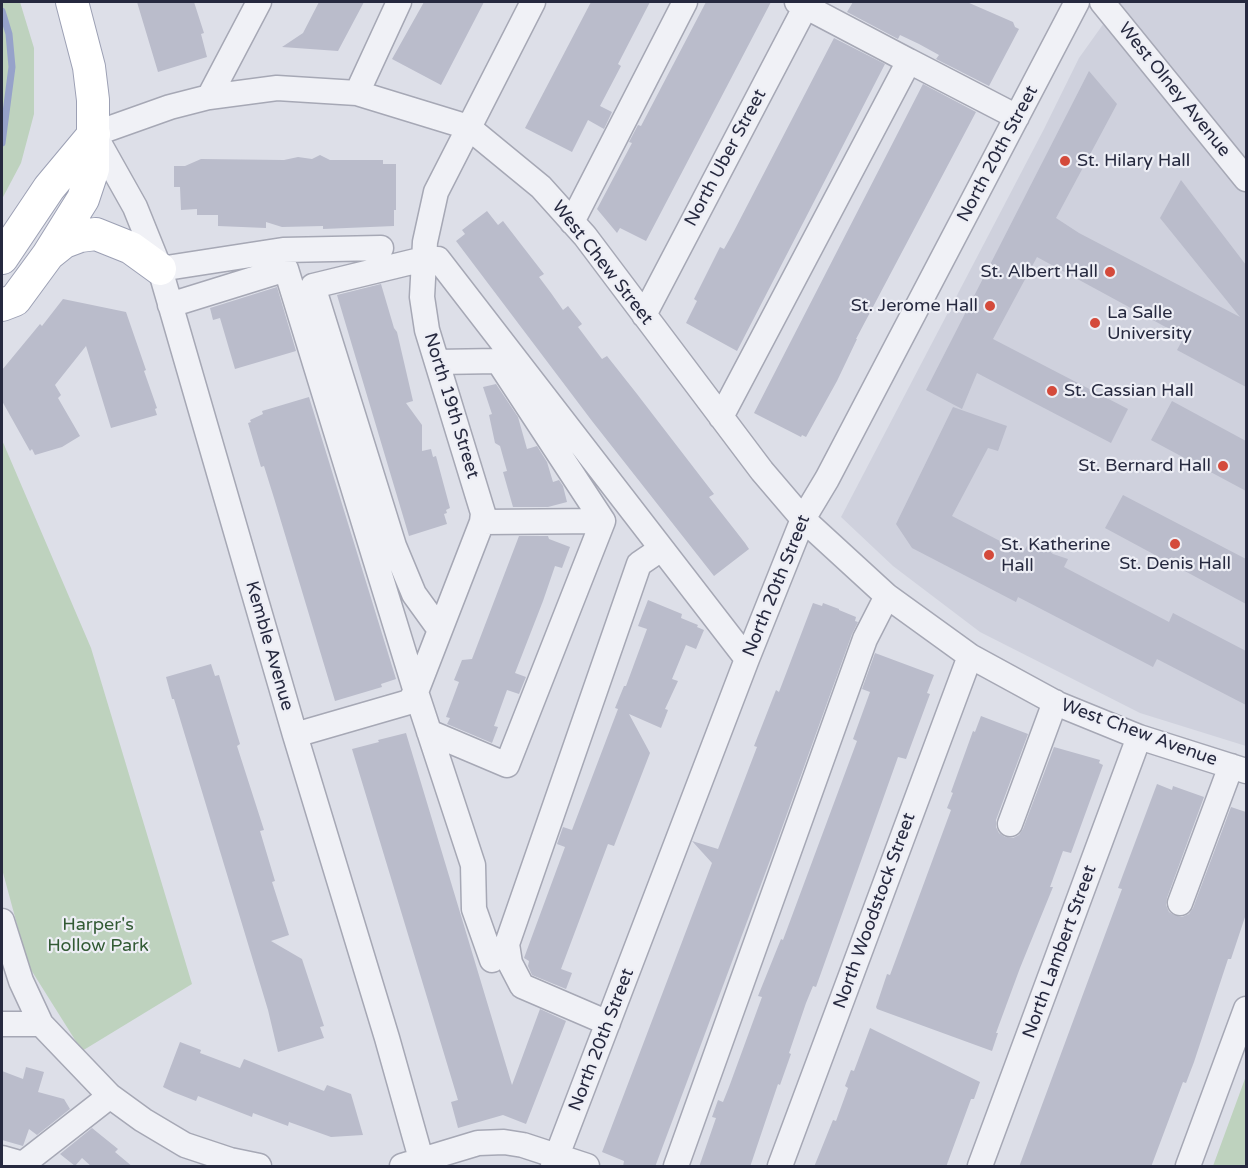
<!DOCTYPE html>
<html>
<head>
<meta charset="utf-8">
<style>
  body { margin:0 }
  #map { position:relative; width:1248px; height:1168px; overflow:hidden; background:#dddfe8; font-family:"Varela Round",sans-serif }
  canvas { display:block }
  .frame { position:absolute; inset:0; border:3px solid #26293f; pointer-events:none }
</style>
</head>
<body>
<div id="map">
<canvas width="1248" height="1168"></canvas>
<div class="frame"></div>
</div>
<script>
const context = document.querySelector('canvas').getContext('2d');
context.lineJoin = 'round';
function paint(path, color) { context.fillStyle = color; context.fill(path, 'evenodd'); }
const toPath = rows => new Path2D(rows.map(r => 'M' + r).join(''));
function strokePath(path, color, width, dash) { context.strokeStyle = color; context.lineWidth = width; context.lineCap = dash ? 'butt' : 'round'; context.setLineDash(dash || []); context.stroke(path); }
function label(font, color, halo, rows, align = 'center') {
  context.font = font + ' "Varela Round",sans-serif'; context.lineWidth = 4.5; context.setLineDash([]); context.textBaseline = 'middle'; context.strokeStyle = halo; context.fillStyle = color; for (const [text, x, y, turn = 0] of rows) {
    context.save(); context.translate(x, y); context.rotate((+turn || 0) * Math.PI / 180); context.textAlign = isNaN(turn) ? turn : align; if (halo) context.strokeText(text, 0, 0); context.fillText(text, 0, 0); context.restore();
  }
}
const built = toPath([
  [1119,2,1246,2,1246,746,1140,713,980,632,893,566,841,517,1044,129,1079,58]
]);
const green = toPath([
  [2,2,20,2,34,48,34,114,21,163,2,199],
  [2,440,91,648,192,984,82,1051,28,965,2,869],
  [1246,1076,1246,1166,1213,1166]
]);
const stream = toPath([
  [2,11,9,34,12,67,2,143]
]);
const building = toPath([
  [137,2,194,2,204,33,201,34,207,57,158,72],
  [319,2,364,2,338,51,282,47,303,33],
  [424,2,484,2,441,85,392,59],
  [591,2,650,2,618,64,621,66,600,106,612,112,604,129,588,120,572,152,525,128],
  [706,2,771,2,646,241,620,228,617,233,597,209,632,143,629,142,638,125,641,126],
  [853,2,967,2,1013,22,1015,27,1019,29,989,86,936,59,939,55,919,44,900,35,898,39,847,12],
  [834,38,885,64,737,351,686,323,697,301,694,299,720,247,724,249,734,231],
  [1089,71,1117,104,1056,218,1079,233,1240,317,1160,218,1181,180,1246,265,1246,387,1177,350,1184,337,1037,257,993,339,1128,409,1111,443,977,373,962,409,926,390],
  [923,84,976,112,856,339,857,339,837,381,806,437,802,435,801,437,754,413],
  [320,155,330,160,383,160,383,164,396,164,396,210,394,210,394,226,323,229,323,226,282,227,266,222,266,228,218,226,218,215,197,215,197,209,181,210,180,187,174,187,174,166,185,166,201,159,284,160,298,157,312,159],
  [487,211,498,225,503,221,544,274,539,277,551,293,563,310,568,306,582,324,578,327,602,359,607,356,637,394,714,494,709,497,745,543,749,549,714,576,592,421,456,241,465,234,462,230],
  [381,284,394,328,397,332,413,401,406,403,422,425,422,451,431,449,433,457,436,456,450,508,446,510,447,513,444,514,447,524,409,536,337,295],
  [277,287,296,351,235,369,220,318,213,320,210,308],
  [63,299,126,312,146,370,144,371,157,408,155,409,157,415,111,428,86,346,55,385,61,395,58,398,80,436,62,447,35,455,32,449,30,451,2,401,2,370,40,324,42,326],
  [496,384,518,417,527,449,537,446,547,462,553,482,559,480,563,486,567,502,548,507,513,507,503,472,507,471,500,446,495,443,489,415,492,414,483,387],
  [309,397,396,679,381,684,382,687,335,701,274,498,264,466,261,467,248,423,251,422,250,420,263,414,262,411],
  [1172,401,1246,441,1246,491,1151,440],
  [953,407,1007,426,998,451,988,448,952,516,1023,553,1032,537,1053,554,1068,559,1064,567,1169,622,1173,613,1246,651,1246,705,1157,659,1153,667,1018,597,1016,602,912,548,896,524],
  [1123,495,1246,559,1246,604,1105,528],
  [519,536,548,536,549,539,570,547,562,568,555,566,543,601,515,673,526,677,519,694,507,690,494,726,498,727,492,743,447,724,450,718,446,717,459,682,454,680,462,660,472,659],
  [648,600,682,614,681,618,698,625,697,627,704,630,696,649,686,645,672,679,678,681,665,709,668,710,661,728,629,714,650,753,614,846,608,844,561,969,572,973,566,989,532,975,528,966,529,961,524,958,565,847,557,844,563,827,572,830,618,709,615,708,624,686,626,686,647,629,638,626],
  [813,603,822,606,823,603,839,609,839,610,856,617,855,621,858,622,852,634,775,847,655,1167,623,1167,624,1161,602,1152,712,863,692,841,718,849,757,747,754,746,776,690,779,692],
  [875,653,934,675,927,693,930,694,906,759,898,757,816,987,813,986,806,1003,789,1053,791,1054,780,1085,778,1084,750,1167,699,1167,716,1118,712,1117,718,1100,723,1102,729,1087,762,997,758,996,781,939,783,940,857,741,853,739,870,692,862,689],
  [211,664,215,676,219,675,240,744,237,746,264,830,260,831,275,881,272,882,289,935,271,941,302,959,324,1026,320,1027,324,1038,278,1052,268,1010,174,699,172,699,166,677],
  [981,716,1028,734,996,820,996,827,999,833,1005,837,1013,838,1019,835,1023,829,1054,747,1100,760,1099,763,1103,765,1071,853,1063,851,1050,887,1053,887,1020,968,996,1033,998,1033,992,1051,877,1009,876,1007,887,974,890,975,951,810,947,808,953,793,951,792,973,731,975,732],
  [406,733,512,1085,540,1009,566,1021,526,1124,503,1115,458,1128,451,1102,458,1100,352,749,379,742,378,740],
  [1157,784,1172,790,1173,786,1204,797,1167,898,1166,905,1169,912,1176,916,1182,917,1189,914,1193,908,1231,807,1246,812,1246,914,1231,959,1228,959,1194,1062,1186,1083,1183,1082,1151,1167,1019,1167,1122,889,1118,888],
  [870,1028,980,1082,974,1099,971,1099,946,1167,814,1167,833,1120,836,1121,848,1088,845,1086,851,1070,854,1071],
  [180,1042,201,1050,200,1053,240,1068,244,1059,324,1091,327,1085,351,1094,363,1135,331,1137,289,1122,288,1126,253,1113,252,1117,198,1096,196,1101,173,1092,163,1087],
  [26,1067,44,1072,38,1092,64,1099,70,1109,37,1135,29,1129,23,1146,2,1140,2,1071,23,1079],
  [92,1128,118,1149,115,1152,133,1167,92,1167,82,1158,75,1166,60,1154]
]);
const minor = toPath([
  [1102,2,1246,179],
  [909,61,1017,117],
  [357,93,399,2],
  [209,97,259,2],
  [572,222,685,2],
  [160,269,283,250,381,248],
  [170,305,286,269,416,692,473,865,474,909,492,960],
  [644,315,808,2],
  [721,417,909,61,797,2],
  [482,522,603,521],
  [440,630,414,594,394,546,313,286,424,259,438,259,747,659],
  [429,732,507,765,603,521,498,361,437,362],
  [295,735,409,702,416,692,482,522,483,513,427,330,422,297,425,242,436,192,533,2],
  [1010,824,1055,702],
  [1180,903,1231,766],
  [2,921,21,981,41,1024],
  [608,1023,522,986,510,963,507,944,639,564,661,549],
  [2,1024,41,1024,110,1096,143,1120,185,1145,230,1160,259,1166],
  [2,1158,23,1164,110,1096],
  [402,1166,478,1143,504,1142,523,1145,587,1166],
  [423,1166,387,1038,295,735,160,269,135,207,94,134,170,107,209,97,277,88,357,93,468,127,541,187,585,236,762,471,803,519,887,596,970,656,1058,704,1139,737,1246,771],
  [553,1166,747,659,803,519,827,479,1077,2],
  [676,1166,865,639,887,596],
  [780,1166,970,656],
  [980,1166,1139,737],
  [1188,1166,1246,1009]
]);
const major = toPath([
  [49,254,64,242,80,236,96,234,131,248,160,269],
  [2,258,49,188,94,134],
  [2,305,15,300,48,255,83,199,93,169,93,100,89,67,72,2]
]);
const markers = [
  [1065,161,6,"#d44a3b"],
  [1110,272,6,"#d44a3b"],
  [990,306,6,"#d44a3b"],
  [1095,323,6,"#d44a3b"],
  [1052,391,6,"#d44a3b"],
  [1223,466,6,"#d44a3b"],
  [1175,544,6,"#d44a3b"],
  [989,555,6,"#d44a3b"]
];
const streetNames = [
  ["West Olney Avenue",1174,90,51],
  ["North 20th Street",998,154,-62],
  ["North Uber Street",726,158,-62],
  ["West Chew Street",602,263,52],
  ["North 19th Street",451,406,73],
  ["North 20th Street",777,586,-68],
  ["Kemble Avenue",269,646,74],
  ["West Chew Avenue",1139,733,20],
  ["North Woodstock Street",875,911,-70],
  ["North Lambert Street",1060,952,-70],
  ["North 20th Street",602,1040,-69]
];
const poiNames = [
  ["St. Hilary Hall",1077,161],
  ["St. Albert Hall",1098,272,"right"],
  ["St. Jerome Hall",978,306,"right"],
  ["La Salle",1107,313],
  ["University",1107,334],
  ["St. Cassian Hall",1064,391],
  ["St. Bernard Hall",1211,466,"right"],
  ["St. Katherine",1001,545],
  ["Hall",1001,566],
  ["St. Denis Hall",1175,564,"center"]
];
const parkNames = [
  ["Harper's",98,925],
  ["Hollow Park",98,946]
];
paint(built, '#cfd1dd');
paint(green, '#bed2be');
strokePath(stream, '#96a2ca', 7);
paint(building, '#babccb');
strokePath(minor, '#a6a8b5', 27);
strokePath(major, '#9ca0b4', 34);
strokePath(minor, '#f0f1f6', 24);
strokePath(major, '#fff', 32);
for (const [x, y, r, color] of markers) { const dot = new Path2D(); dot.arc(x, y, r, 0, 2 * Math.PI); context.fillStyle = color; context.fill(dot); strokePath(dot, '#edeef5', 2); }
label('18px', '#26293f', '#edeef5', streetNames);
label('18px', '#26293f', '#edeef5', poiNames, 'left');
label('18px', '#335b35', '#edeef5', parkNames);
</script>
</body>
</html>
